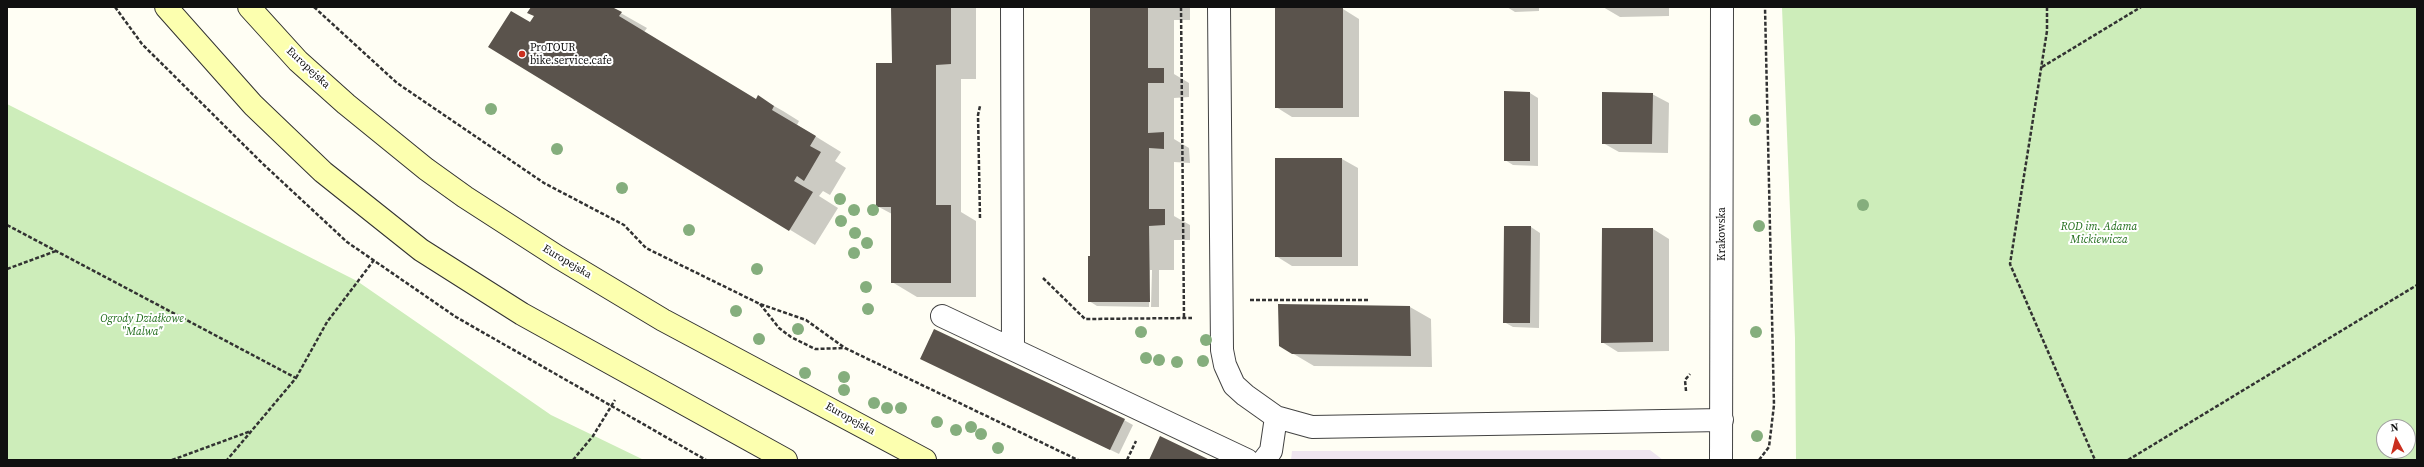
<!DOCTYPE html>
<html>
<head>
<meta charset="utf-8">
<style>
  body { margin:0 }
  #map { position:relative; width:2424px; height:467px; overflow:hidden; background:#fffef4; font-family:"Source Serif 4",serif }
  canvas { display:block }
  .frame { position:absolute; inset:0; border:8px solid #101010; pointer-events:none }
  .north { position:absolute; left:2376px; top:419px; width:40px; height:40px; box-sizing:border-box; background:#fff; border:1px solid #9f9f9f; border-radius:50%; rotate:353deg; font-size:11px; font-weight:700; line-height:16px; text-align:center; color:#101010 }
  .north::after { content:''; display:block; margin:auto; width:14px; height:18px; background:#ca2f1f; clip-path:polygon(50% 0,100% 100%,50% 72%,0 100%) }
</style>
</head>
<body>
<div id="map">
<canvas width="2424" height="467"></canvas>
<div class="frame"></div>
<div class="north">N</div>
</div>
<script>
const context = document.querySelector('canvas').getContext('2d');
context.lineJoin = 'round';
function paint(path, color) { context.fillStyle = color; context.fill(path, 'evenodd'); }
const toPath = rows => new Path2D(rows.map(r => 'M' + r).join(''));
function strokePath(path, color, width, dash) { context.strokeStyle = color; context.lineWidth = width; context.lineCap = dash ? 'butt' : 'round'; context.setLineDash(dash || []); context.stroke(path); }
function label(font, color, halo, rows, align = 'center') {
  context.font = font + ' "Source Serif 4",serif'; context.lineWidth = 4; context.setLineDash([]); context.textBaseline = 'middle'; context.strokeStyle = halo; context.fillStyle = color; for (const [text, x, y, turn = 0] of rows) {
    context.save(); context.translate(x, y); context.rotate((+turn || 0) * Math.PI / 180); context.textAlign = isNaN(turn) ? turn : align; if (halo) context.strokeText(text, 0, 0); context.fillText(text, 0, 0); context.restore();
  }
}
const industrial = toPath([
  [1650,450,1663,460,1291,460,1292,451]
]);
const green = toPath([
  [1782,7,2417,7,2417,460,1796,460,1795,338],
  [2384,427,2408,427,2408,451,2384,451],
  [7,104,357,281,551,415,644,460,7,460]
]);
const shadow = toPath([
  [532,7,610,7,647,28,644,32,756,100,758,97,783,111,799,121,797,125,841,152,835,161,846,168,830,195,823,191,819,196,838,208,815,245,490,47,530,23,535,16],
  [892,7,976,7,976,79,961,79,961,212,976,221,976,297,917,297,892,282,892,214,877,206,893,64],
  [1091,7,1190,7,1190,20,1174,20,1174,74,1189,83,1189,97,1174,98,1174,139,1189,148,1190,163,1174,162,1174,216,1190,225,1190,240,1174,240,1174,270,1159,270,1159,307,1151,307,1152,270,1150,270,1149,307,1097,306,1089,301,1094,257],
  [1507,7,1539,7,1539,11,1515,12],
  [1603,7,1669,7,1669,16,1620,17],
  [1343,9,1359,19,1359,117,1292,117,1276,107],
  [1530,93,1538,98,1538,166,1513,165,1505,160],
  [1652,94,1669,103,1668,153,1619,152,1603,143],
  [1276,159,1342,159,1358,168,1358,266,1292,266,1276,256],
  [1505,227,1531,227,1540,233,1539,328,1513,327,1504,322],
  [1653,229,1669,239,1669,351,1618,352,1602,342],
  [1410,307,1431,319,1432,367,1314,366,1292,353],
  [930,363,1124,420,1133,425,1119,454]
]);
const building = toPath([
  [531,7,612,7,622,12,619,16,756,99,758,95,774,106,772,110,816,136,810,146,821,152,804,181,797,176,794,181,813,192,789,231,488,47,511,11,530,22,534,16,527,13],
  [891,7,951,7,951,64,936,65,936,205,951,205,951,283,891,283,891,207,876,207,876,63,892,63],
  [1090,7,1148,7,1148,68,1164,68,1164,83,1148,83,1148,133,1164,132,1164,149,1149,148,1149,209,1165,209,1165,225,1149,226,1150,302,1088,302,1088,256,1090,256],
  [1275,8,1343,8,1343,108,1275,108],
  [1504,91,1530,92,1530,161,1504,161],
  [1602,92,1653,93,1652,144,1602,144],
  [1275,158,1342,158,1342,257,1275,257],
  [1504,226,1531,226,1530,323,1503,323],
  [1602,228,1653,228,1653,342,1601,343],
  [1278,304,1410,306,1411,356,1292,354,1279,346],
  [934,329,1125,419,1110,450,920,359],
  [1160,436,1210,460,1149,460]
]);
const path = toPath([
  [115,7,142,44,262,163,347,242,456,317,706,460],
  [314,7,397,83,544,183,624,225,646,248,760,304,806,320,845,348,1078,460],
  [1181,7,1184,318],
  [2047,7,2047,31,2010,264,2095,460],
  [2042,67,2141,7],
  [980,218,978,115,980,106],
  [7,225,296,378,227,460],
  [7,269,56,251],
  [1043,278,1085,319,1192,318],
  [1250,300,1369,300],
  [760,304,779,328,791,337,815,349,844,348],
  [296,378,327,322,374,260],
  [1686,391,1685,380,1690,374],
  [172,460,251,431],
  [573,460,593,436,615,400],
  [1127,460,1136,441],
  [1759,460,1769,447,1774,405,1765,7],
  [2128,460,2417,285]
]);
const street = toPath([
  [1012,7,1013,348],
  [1219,7,1222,350,1225,365,1234,385,1245,395,1276,417,1312,427,1722,420],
  [942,316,1247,460],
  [1264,460,1271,451,1276,417],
  [1721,460,1722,7]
]);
const secondary = toPath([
  [166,7,253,105,323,172,421,250,522,314,786,460],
  [249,7,298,61,346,104,426,169,465,197,558,257,663,320,925,460]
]);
const trees = [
  [491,109],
  [1755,120],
  [557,149],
  [622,188],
  [840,199],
  [1863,205],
  [854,210],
  [873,210],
  [841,221],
  [1759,226],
  [689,230],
  [855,233],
  [867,243],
  [854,253],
  [757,269],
  [866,287],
  [868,309],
  [736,311],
  [798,329],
  [1141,332],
  [1756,332],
  [759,339],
  [1206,340],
  [1146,358],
  [1159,360],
  [1203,361],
  [1177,362],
  [805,373],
  [844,377],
  [844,390],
  [874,403],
  [887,408],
  [901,408],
  [937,422],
  [971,427],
  [956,430],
  [981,434],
  [1757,436],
  [998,448]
];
const markers = [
  [522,54,4,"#ca2f1f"]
];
const poiNames = [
  ["ProTOUR",530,48],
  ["bike.service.cafe",530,61]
];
const streetNames = [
  ["Europejska",308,68,43],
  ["Krakowska",1722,234,-90],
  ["Europejska",567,262,31],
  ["Europejska",850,419,29]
];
const parkNames = [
  ["ROD im. Adama",2099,227],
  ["Mickiewicza",2099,240],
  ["Ogrody Działkowe",142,319],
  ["\"Malwa\"",142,332]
];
paint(industrial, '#efe5ef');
paint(green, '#cdedba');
paint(shadow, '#0003');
paint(building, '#5a534c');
strokePath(street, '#434343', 24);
strokePath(secondary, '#323232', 24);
strokePath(path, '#323232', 2.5, [4, 2]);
strokePath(street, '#fff', 22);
strokePath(secondary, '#fcffaf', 22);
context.fillStyle = '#85ae7d';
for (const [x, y] of trees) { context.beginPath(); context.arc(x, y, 6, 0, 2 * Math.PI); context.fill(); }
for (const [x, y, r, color] of markers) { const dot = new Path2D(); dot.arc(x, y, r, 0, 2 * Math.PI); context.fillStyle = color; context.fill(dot); strokePath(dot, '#fff', 1.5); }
label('11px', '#101010', '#fff', poiNames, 'left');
label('11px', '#101010', '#fff', streetNames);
label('italic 11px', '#216d1b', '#fff', parkNames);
</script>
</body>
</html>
